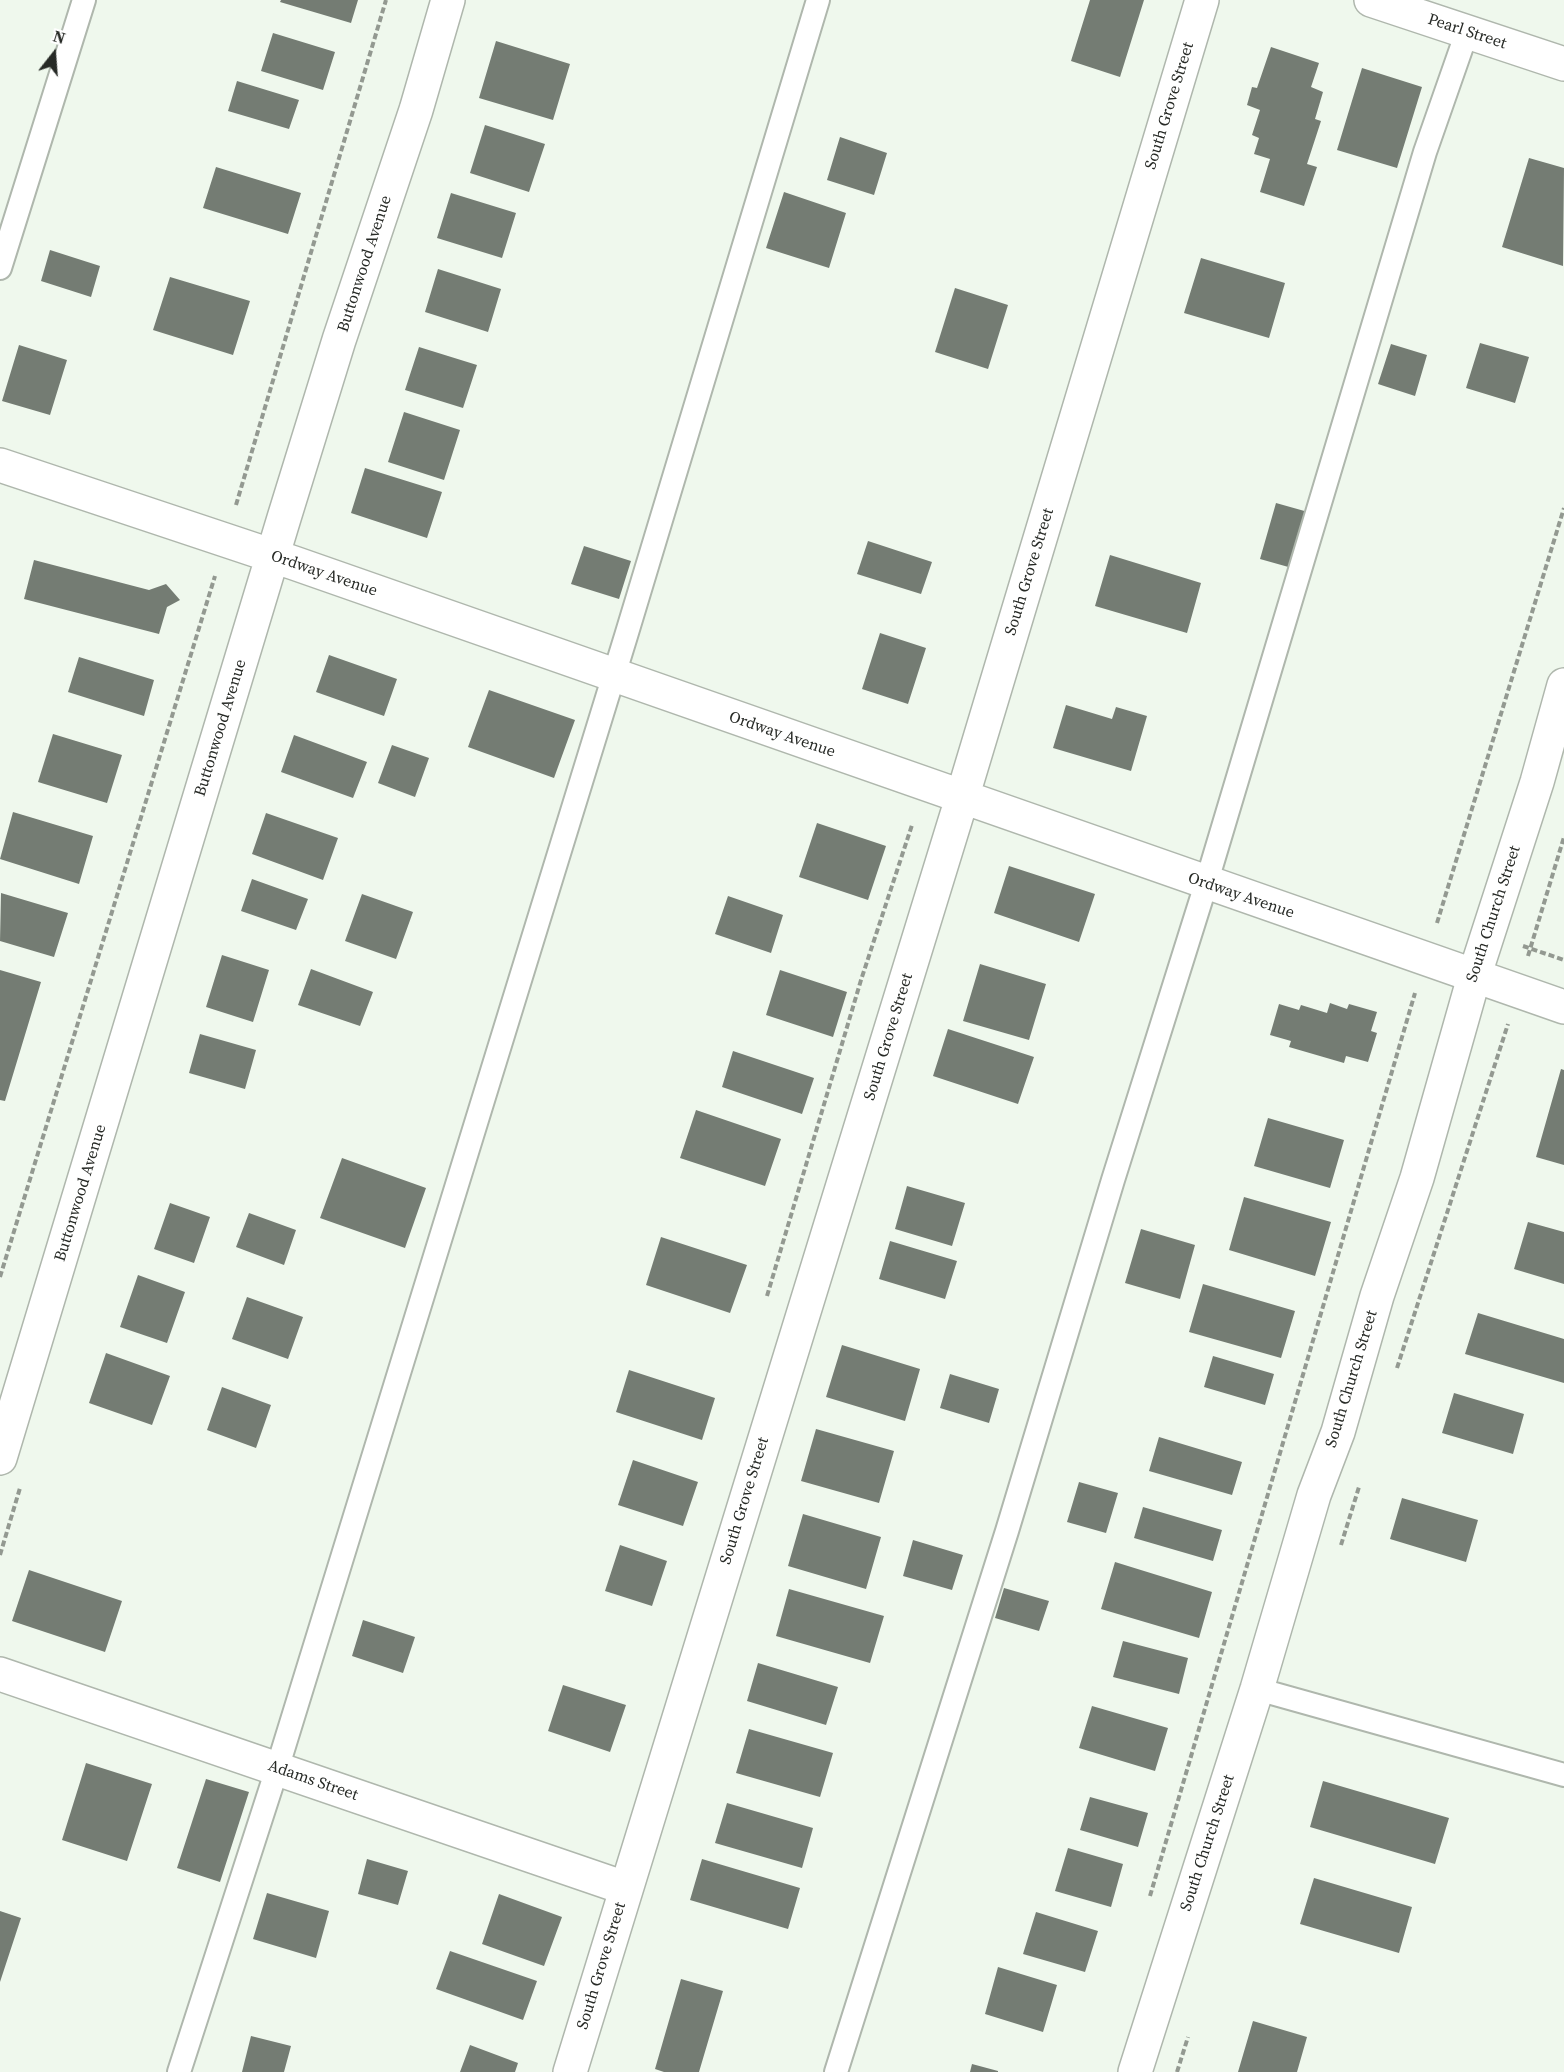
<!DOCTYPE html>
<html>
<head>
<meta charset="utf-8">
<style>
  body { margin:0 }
  #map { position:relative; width:1564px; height:2072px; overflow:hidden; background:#eff8ed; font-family:"Source Serif 4",serif }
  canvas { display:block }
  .north { position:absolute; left:24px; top:24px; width:60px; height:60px; -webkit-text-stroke:4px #fff; paint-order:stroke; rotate:17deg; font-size:16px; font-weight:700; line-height:24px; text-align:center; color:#272a26 }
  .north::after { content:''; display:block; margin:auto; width:21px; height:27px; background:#272a26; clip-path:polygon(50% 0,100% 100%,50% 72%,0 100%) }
</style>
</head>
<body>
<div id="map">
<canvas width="1564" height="2072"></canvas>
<div class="north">N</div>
</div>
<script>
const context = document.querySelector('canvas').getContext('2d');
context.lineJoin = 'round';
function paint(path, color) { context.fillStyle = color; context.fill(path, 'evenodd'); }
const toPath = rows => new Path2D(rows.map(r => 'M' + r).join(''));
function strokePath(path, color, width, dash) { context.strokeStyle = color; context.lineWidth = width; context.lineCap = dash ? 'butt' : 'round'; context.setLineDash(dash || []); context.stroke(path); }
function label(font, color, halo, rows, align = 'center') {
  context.font = font + ' "Source Serif 4",serif'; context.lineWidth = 6; context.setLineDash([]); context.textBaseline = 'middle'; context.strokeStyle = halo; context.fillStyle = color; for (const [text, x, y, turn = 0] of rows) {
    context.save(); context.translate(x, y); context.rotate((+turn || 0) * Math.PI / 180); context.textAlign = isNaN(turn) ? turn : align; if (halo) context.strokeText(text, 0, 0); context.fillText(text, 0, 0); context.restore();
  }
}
const building = toPath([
  [281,0,358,0,351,23,280,2],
  [1090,0,1144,0,1120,77,1071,61],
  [273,33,335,52,323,90,261,71],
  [496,41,570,64,553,120,479,98],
  [1271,47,1319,63,1311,87,1323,92,1315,119,1321,121,1307,164,1317,167,1304,206,1260,192,1270,159,1254,154,1259,138,1252,135,1260,110,1247,105,1252,87,1257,88],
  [1362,68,1422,87,1397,168,1337,150],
  [237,81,299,100,289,129,228,111],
  [485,125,545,144,529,192,470,173],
  [840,137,887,153,874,195,827,180],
  [1529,158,1564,168,1563,266,1502,247],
  [216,167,301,193,288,234,203,208],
  [784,192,846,213,829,268,766,248],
  [451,193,516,213,502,258,437,238],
  [50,250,100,266,91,297,41,281],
  [1201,258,1285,283,1269,338,1184,313],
  [438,269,501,289,488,332,425,312],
  [170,277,250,301,233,355,153,330],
  [955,288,1008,305,988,369,935,352],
  [1480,343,1529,357,1515,403,1466,388],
  [1391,344,1427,355,1415,396,1378,384],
  [19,345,67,360,50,415,2,401],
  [419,347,477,365,463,408,405,390],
  [404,412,460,430,444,480,388,462],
  [365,468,442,492,427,538,351,513],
  [1276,503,1308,512,1292,568,1260,559],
  [868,541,932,562,921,594,857,574],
  [584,546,631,561,619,599,571,584],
  [1110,555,1201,583,1187,633,1095,606],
  [34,560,149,590,166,584,180,600,167,607,159,634,24,599],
  [880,633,926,648,908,704,862,689],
  [329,655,397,679,384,716,316,692],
  [79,657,154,680,144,716,68,692],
  [489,690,575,720,554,778,468,747],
  [1066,705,1112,719,1116,707,1147,716,1131,771,1053,748],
  [53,734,122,755,107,803,38,782],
  [294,735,367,762,353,798,281,772],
  [392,745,429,758,415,797,378,783],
  [13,812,93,836,79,884,0,859],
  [266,813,338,838,323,880,252,854],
  [817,823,886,846,868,900,799,877],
  [1009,866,1095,894,1079,942,994,913],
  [252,879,308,899,296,930,241,911],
  [1,893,68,913,54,957,0,941],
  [362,894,413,912,396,959,345,941],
  [728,896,783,915,771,953,715,934],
  [222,955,269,970,253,1022,206,1007],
  [980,964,1046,984,1029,1040,963,1021],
  [311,969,373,992,360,1026,298,1005],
  [0,970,41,982,5,1101,0,1100],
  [780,970,847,992,833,1037,766,1015],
  [1330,1003,1347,1009,1349,1004,1377,1012,1371,1031,1377,1033,1368,1062,1346,1056,1344,1063,1289,1047,1291,1041,1270,1035,1279,1004,1299,1010,1301,1005,1327,1013],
  [948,1029,1034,1057,1018,1104,933,1076],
  [200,1034,256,1050,245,1089,189,1073],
  [733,1051,814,1078,802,1114,722,1087],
  [1561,1069,1564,1070,1564,1165,1536,1157],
  [696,1110,781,1139,765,1186,680,1158],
  [1268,1118,1344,1140,1330,1188,1254,1166],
  [342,1158,426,1188,405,1248,320,1218],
  [907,1186,965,1203,952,1246,895,1229],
  [1244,1197,1331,1222,1315,1276,1229,1250],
  [170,1203,210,1217,194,1263,154,1249],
  [249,1213,296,1230,284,1265,236,1247],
  [1528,1222,1564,1232,1564,1284,1514,1269],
  [1141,1229,1195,1245,1180,1299,1125,1283],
  [661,1237,747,1265,730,1313,646,1285],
  [890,1241,957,1261,945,1299,879,1279],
  [138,1275,185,1292,167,1343,120,1327],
  [1203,1284,1295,1311,1281,1358,1189,1332],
  [247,1297,303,1317,288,1359,232,1339],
  [1478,1313,1564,1339,1564,1383,1465,1354],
  [842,1345,920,1369,905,1421,826,1397],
  [106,1353,170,1376,152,1425,89,1403],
  [1213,1356,1274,1374,1265,1405,1204,1387],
  [629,1370,715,1398,702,1440,616,1412],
  [950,1374,999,1389,989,1423,940,1408],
  [222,1387,271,1405,256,1448,207,1430],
  [1454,1393,1524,1414,1513,1454,1442,1433],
  [816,1429,894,1451,879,1503,801,1481],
  [1159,1437,1242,1462,1232,1495,1149,1471],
  [633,1460,698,1482,683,1526,618,1505],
  [1079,1482,1118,1493,1106,1533,1067,1522],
  [1402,1498,1478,1520,1466,1562,1390,1539],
  [1143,1507,1222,1530,1213,1561,1134,1538],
  [803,1514,881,1537,866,1589,788,1566],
  [913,1540,963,1555,952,1590,903,1576],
  [620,1545,667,1561,652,1606,605,1591],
  [1115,1562,1212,1592,1199,1638,1101,1609],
  [29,1570,122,1601,105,1652,12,1621],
  [1004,1588,1049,1601,1039,1631,995,1618],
  [789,1589,884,1616,870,1663,776,1636],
  [363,1620,415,1637,403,1673,352,1656],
  [1123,1641,1188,1658,1179,1694,1113,1677],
  [758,1663,838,1687,826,1725,747,1701],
  [563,1685,626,1705,610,1752,548,1731],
  [1092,1706,1168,1728,1155,1771,1079,1748],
  [749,1729,833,1753,820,1797,736,1773],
  [86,1763,152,1784,127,1861,62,1840],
  [206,1779,249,1792,220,1882,177,1868],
  [1323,1781,1449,1818,1435,1864,1310,1827],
  [1090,1797,1148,1813,1138,1847,1080,1830],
  [727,1803,813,1828,802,1868,715,1843],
  [1068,1848,1123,1864,1111,1907,1055,1891],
  [367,1859,408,1871,398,1905,358,1894],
  [702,1859,800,1888,788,1929,690,1900],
  [1314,1878,1412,1907,1399,1953,1300,1924],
  [267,1893,329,1911,316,1958,253,1939],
  [499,1894,562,1917,544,1966,482,1944],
  [0,1911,21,1918,0,1982],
  [1036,1912,1098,1931,1085,1972,1023,1954],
  [450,1951,537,1981,523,2020,436,1989],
  [998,1967,1057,1985,1043,2032,985,2014],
  [681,1979,723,1991,699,2072,664,2072,655,2069],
  [1253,2021,1307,2037,1297,2072,1238,2072],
  [251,2036,291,2046,284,2072,242,2072],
  [470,2045,518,2063,515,2072,460,2072],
  [972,2064,998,2071,998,2072,970,2072]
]);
const path = toPath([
  [236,505,386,0],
  [1437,923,1564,508],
  [1523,946,1564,960],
  [1528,956,1564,837],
  [0,1277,215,576],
  [767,1296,861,980,912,825],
  [1397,1368,1508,1024],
  [1341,1545,1359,1487],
  [0,1555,20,1488],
  [1150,1896,1415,993],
  [1177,2072,1188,2037]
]);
const lane = toPath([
  [0,268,84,0],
  [1257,1689,1564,1775],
  [179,2072,277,1769,626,636,818,0],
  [836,2072,1007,1531,1113,1180,1206,884,1425,152,1467,32]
]);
const street = toPath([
  [0,465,294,563,1564,1007],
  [0,1458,284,518,339,340,416,110,448,0],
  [0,1674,625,1888],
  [570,2072,962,798,1202,0]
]);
const secondary = toPath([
  [1371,0,1564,64],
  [1135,2072,1257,1689,1314,1495,1338,1432,1377,1296,1417,1178,1474,977,1537,782,1564,685]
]);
const streetNames = [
  ["Pearl Street",1467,32,18],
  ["South Grove Street",1170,106,-73],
  ["Buttonwood Avenue",365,264,-72],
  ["South Grove Street",1030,572,-73],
  ["Ordway Avenue",324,574,19],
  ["Buttonwood Avenue",221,728,-73],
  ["Ordway Avenue",782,735,19],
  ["Ordway Avenue",1241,896,19],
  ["South Church Street",1494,914,-72],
  ["South Grove Street",889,1037,-73],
  ["Buttonwood Avenue",81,1193,-73],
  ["South Church Street",1352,1379,-73],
  ["South Grove Street",745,1501,-73],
  ["Adams Street",313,1781,19],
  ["South Church Street",1208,1843,-72],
  ["South Grove Street",602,1966,-73]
];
paint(building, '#747c73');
strokePath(lane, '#afb7ad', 26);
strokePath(street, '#afb7ad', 36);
strokePath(secondary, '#afb7ad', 36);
strokePath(path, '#939991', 4, [6, 3]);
strokePath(lane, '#fff', 22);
strokePath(street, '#fff', 33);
strokePath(secondary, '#fff', 33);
label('16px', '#272a26', '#fff', streetNames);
</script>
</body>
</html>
